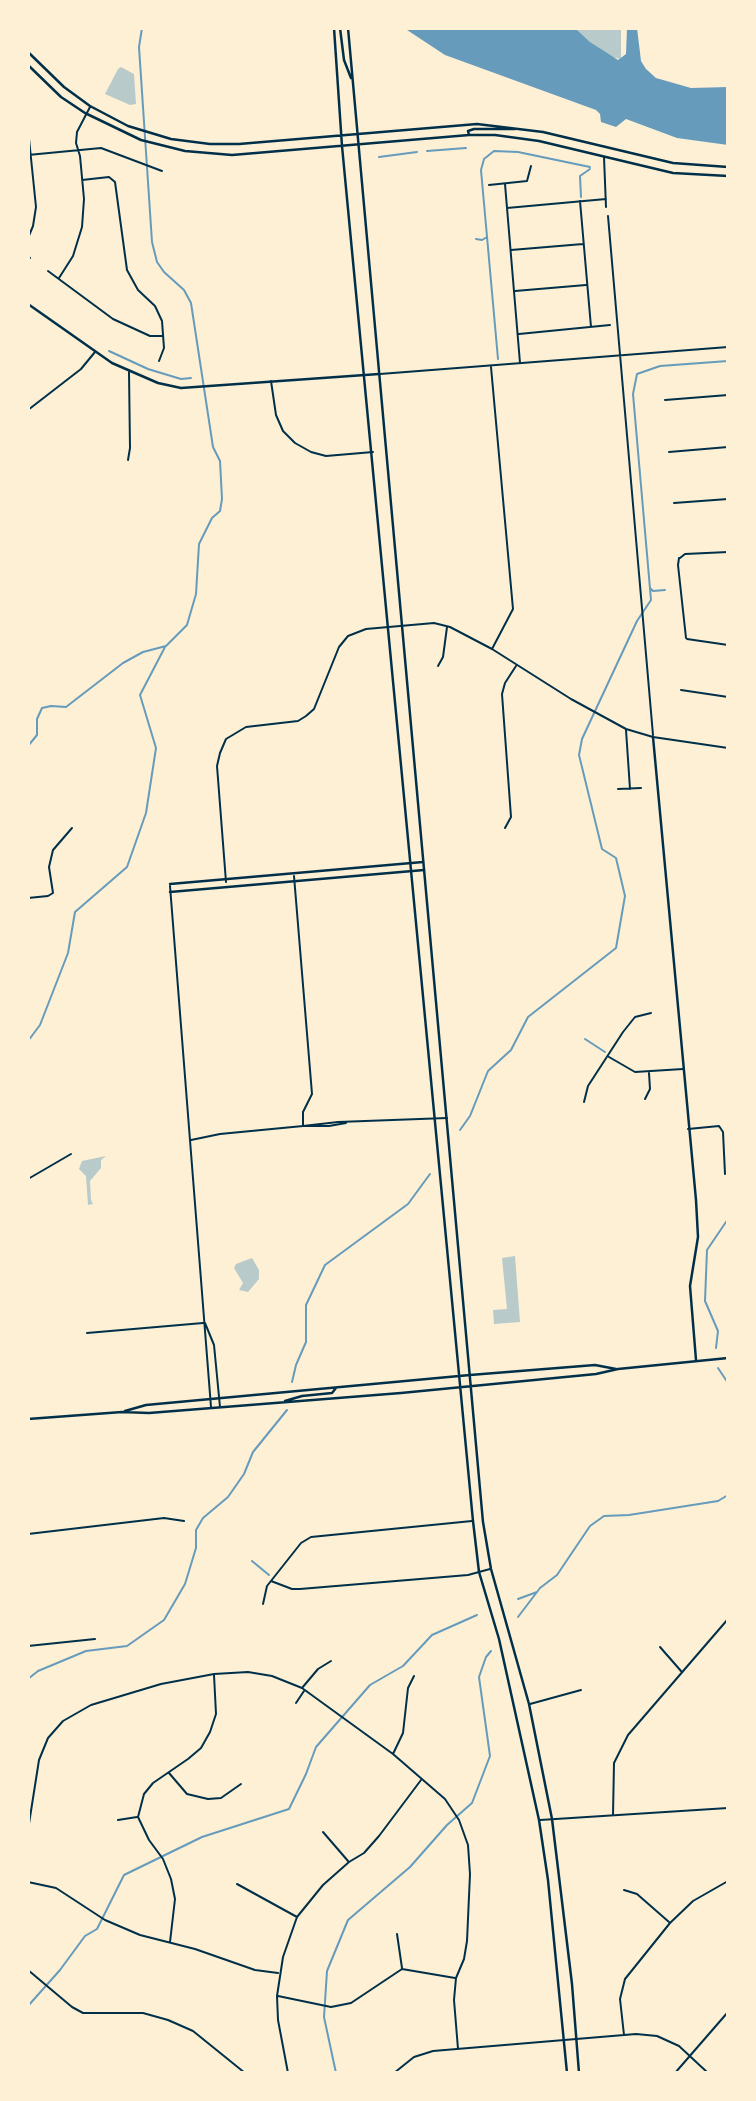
<!DOCTYPE html>
<html>
<head>
<meta charset="utf-8">
<style>
  body { margin:0 }
  #map { position:relative; width:756px; height:2101px; overflow:hidden; background:#fdf0d5; font-family:Rubik,sans-serif }
  canvas { display:block }
  .frame { position:absolute; inset:0; border:30px solid #fdf0d5; pointer-events:none }
</style>
</head>
<body>
<div id="map">
<canvas width="756" height="2101"></canvas>
<div class="frame"></div>
</div>
<script>
const context = document.querySelector('canvas').getContext('2d');
context.lineJoin = 'round';
function paint(path, color) { context.fillStyle = color; context.fill(path, 'evenodd'); }
const toPath = rows => new Path2D(rows.map(r => 'M' + r).join(''));
function strokePath(path, color, width, dash) { context.strokeStyle = color; context.lineWidth = width; context.lineCap = dash ? 'butt' : 'round'; context.setLineDash(dash || []); context.stroke(path); }
const green = toPath([
  [575,28,621,28,621,59,611,57,590,42],
  [121,67,134,74,136,104,130,105,105,94,118,69],
  [106,1156,101,1160,101,1168,90,1181,91,1200,93,1204,88,1205,86,1176,79,1169,82,1161],
  [515,1256,520,1322,494,1324,493,1310,507,1309,502,1258],
  [252,1258,259,1270,259,1279,248,1292,239,1290,243,1283,234,1268,236,1264]
]);
const water = toPath([
  [404,28,575,28,590,42,618,60,626,54,627,28,637,28,641,61,646,69,656,78,691,88,728,87,728,145,677,138,626,119,616,127,601,122,600,114,596,110,445,55]
]);
const stream = toPath([
  [427,151,466,148],
  [379,157,417,152],
  [581,197,580,176,590,169],
  [476,239,482,240,487,237],
  [109,351,148,369,181,379,191,378],
  [498,359,481,170,484,159,494,151,518,152,590,167],
  [650,588,653,591,665,590],
  [28,746,37,735,37,719,42,708,51,706,66,707,123,663,143,652,166,646,187,625,196,594,199,544,212,518,220,511,222,499,220,461,213,447,191,303,184,290,164,272,157,262,152,242,139,47,142,28],
  [585,1039,605,1052],
  [28,1041,40,1025,68,953,75,912,127,867,146,813,156,748,140,695,165,647],
  [460,1130,470,1116,488,1071,511,1050,528,1017,616,948,625,896,616,858,602,849,579,755,582,739,637,621,651,600,633,394,637,374,660,366,728,361],
  [716,1348,718,1331,705,1301,707,1250,728,1219],
  [718,1368,728,1383],
  [292,1382,296,1365,306,1342,306,1305,325,1265,408,1204,430,1174],
  [252,1561,269,1575],
  [518,1599,537,1592],
  [518,1617,540,1588,557,1575,590,1526,604,1516,629,1515,718,1501,728,1495],
  [28,1679,38,1671,86,1651,127,1646,164,1620,185,1584,196,1548,196,1530,203,1518,228,1497,244,1474,253,1452,287,1410],
  [28,2006,60,1970,85,1936,97,1929,124,1875,202,1837,289,1809,306,1774,316,1747,370,1685,403,1666,432,1635,477,1615],
  [336,2073,324,2017,327,1971,348,1920,410,1867,447,1825,472,1803,490,1756,479,1677,486,1657,491,1651]
]);
const minor = toPath([
  [28,129,36,207,33,226,28,238],
  [28,155,101,148,162,171],
  [604,157,606,207],
  [82,180,109,177,115,182,127,270,138,290,155,306,162,321,164,348,159,361],
  [505,184,520,363],
  [489,185,527,181,531,166],
  [580,201,591,327],
  [507,208,606,199],
  [608,216,653,735],
  [511,250,583,244],
  [28,256,30,258],
  [48,271,113,319,150,336,162,336],
  [59,278,73,256,82,227,84,199,80,156,76,143,77,132,90,107],
  [515,291,586,285],
  [519,334,610,325],
  [491,367,513,609,492,649],
  [380,374,728,347],
  [271,381,276,415,283,431,295,443,311,452,326,456,373,452],
  [665,400,728,395],
  [28,410,81,369,95,352],
  [669,452,728,447],
  [128,460,130,448,129,372],
  [674,503,728,499],
  [679,558,678,565,686,638],
  [680,558,685,554,728,552],
  [687,639,728,645],
  [438,666,443,657,447,627],
  [681,690,728,697],
  [626,730,630,789],
  [618,789,641,788],
  [505,828,511,817,502,694,505,683,516,666],
  [226,882,217,766,220,753,226,739,246,727,298,721,306,716,314,709,339,647,348,636,366,629,434,623,450,627,492,649,571,699,626,729,653,737,728,748],
  [170,886,211,1407],
  [28,898,48,896,53,893,49,867,53,850,72,828],
  [609,1057,635,1072,683,1069],
  [645,1099,650,1089,649,1073],
  [584,1102,588,1086,623,1032,635,1017,651,1013],
  [346,1123,329,1126,303,1126,338,1122,447,1118],
  [688,1129,719,1126,723,1132,725,1174],
  [191,1140,220,1134,303,1126,303,1112,312,1094,294,876],
  [28,1179,71,1154],
  [205,1323,214,1345,220,1407],
  [87,1333,203,1323],
  [28,1534,164,1518,184,1521],
  [271,1581,292,1589,300,1589,468,1575,490,1569],
  [263,1604,267,1586,301,1543,311,1537,472,1521],
  [28,1646,95,1639],
  [660,1647,681,1671],
  [302,1688,318,1669,331,1661],
  [296,1703,304,1691],
  [530,1704,581,1690],
  [393,1754,403,1733,408,1688,414,1676],
  [169,1773,187,1794,208,1799,221,1798,241,1784],
  [613,1815,614,1763,628,1735,728,1619],
  [118,1820,137,1817],
  [540,1820,728,1808],
  [28,1830,39,1760,48,1738,63,1721,91,1705,161,1684,214,1674,248,1672,272,1676,302,1688,393,1754,445,1799,459,1820,468,1845,470,1874,467,1941,464,1959,456,1978,454,2000,458,2049],
  [323,1832,348,1861],
  [28,1882,56,1888,105,1920,140,1935,195,1949,255,1970,278,1973],
  [237,1884,297,1917],
  [624,1890,637,1894,669,1922],
  [397,1934,402,1968],
  [170,1942,175,1899,171,1879,163,1859,149,1840,138,1817,144,1794,153,1783,188,1759,201,1748,210,1732,216,1714,214,1675],
  [28,1970,72,2007,83,2013,143,2013,168,2020,193,2031,245,2073],
  [278,1996,331,2007,351,2003,402,1969,455,1978],
  [624,2035,620,1999,625,1979,670,1923,693,1901,728,1881],
  [288,2073,278,2020,277,1996,283,1957,297,1917,323,1885,349,1862,364,1853,379,1836,421,1780],
  [394,2073,414,2057,433,2051,636,2034,657,2036,679,2046,708,2073],
  [675,2073,728,2012]
]);
const tertiary = toPath([
  [28,304,112,363,158,383,181,388,379,374],
  [653,737,696,1200,698,1237,690,1286,696,1360],
  [170,884,423,862],
  [170,892,424,870]
]);
const primary = toPath([
  [334,28,342,146,473,1521,479,1572,499,1639,539,1820,548,1880,567,2073],
  [340,28,344,60,351,78],
  [348,28,483,1522,491,1569,529,1704,552,1819,572,1984,579,2073],
  [28,52,64,87,90,106,128,126,171,139,210,144,239,144,477,124,543,132,673,163,728,167],
  [28,65,61,97,85,113,141,140,185,151,232,155,469,135,495,135,539,141,673,173,728,176],
  [469,135,468,131,474,129,515,129],
  [285,1401,302,1396,332,1393,336,1388],
  [125,1411,146,1405,470,1375,595,1365,616,1369],
  [28,1419,122,1412,149,1413,401,1393,596,1374,618,1369,728,1358]
]);
paint(green, '#b9caca');
paint(water, '#669bbc');
strokePath(stream, '#669bbc', 2);
strokePath(minor, '#003049', 2);
strokePath(tertiary, '#003049', 2.5);
strokePath(primary, '#003049', 2.5);
</script>
</body>
</html>
